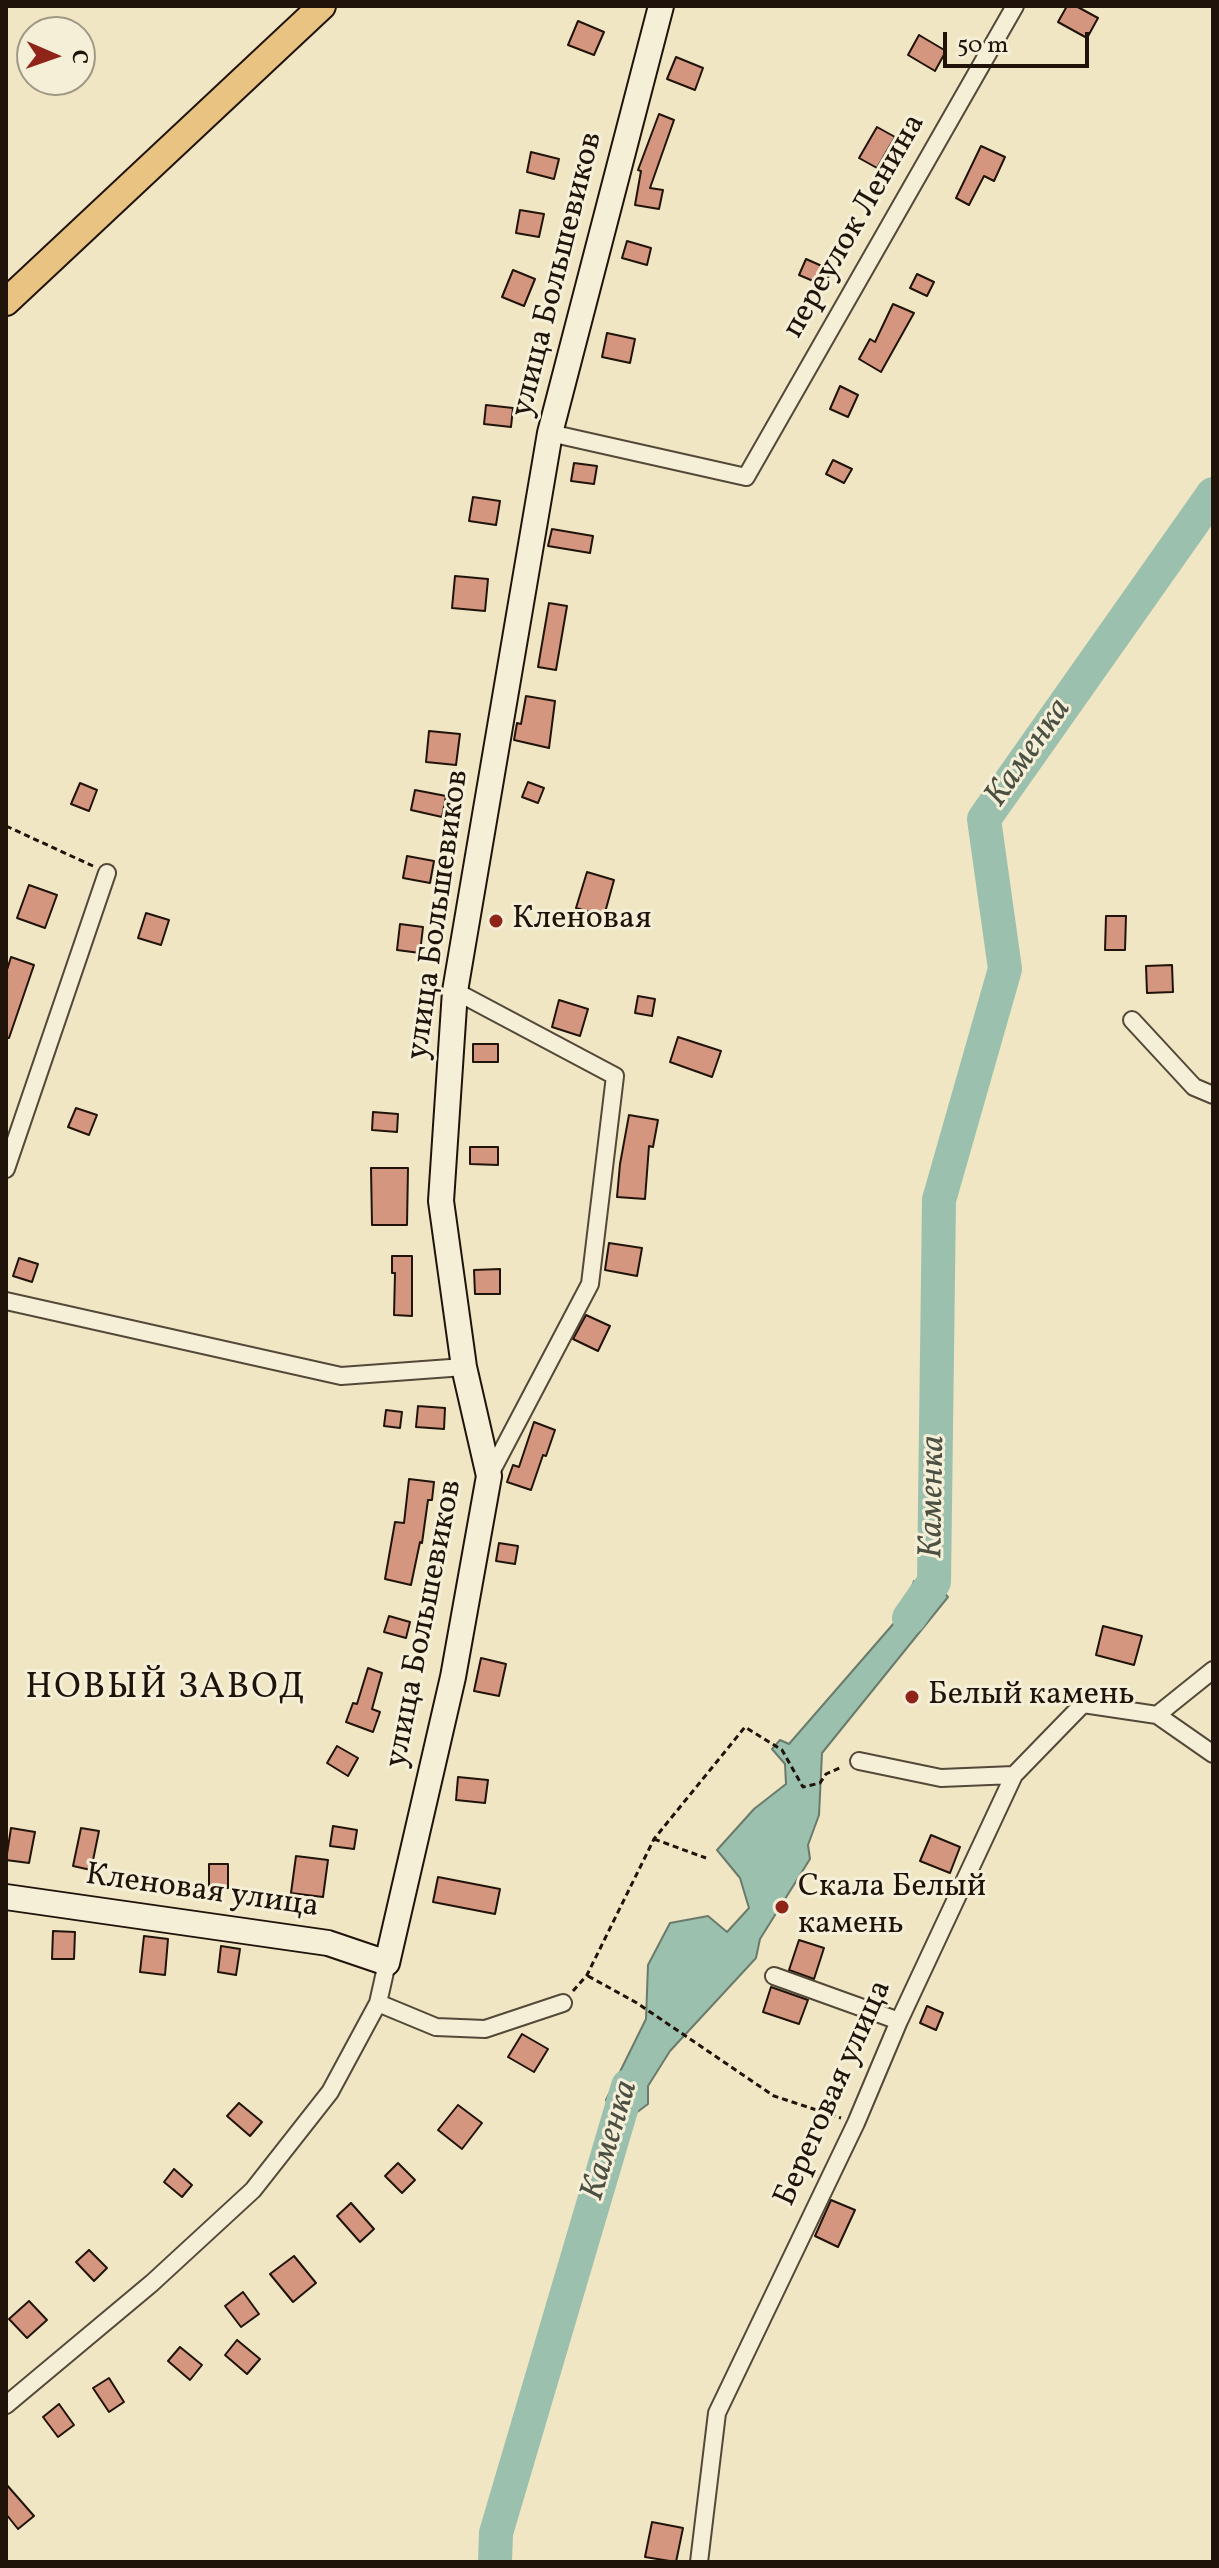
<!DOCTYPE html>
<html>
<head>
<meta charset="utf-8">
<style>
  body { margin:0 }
  #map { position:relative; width:1219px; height:2568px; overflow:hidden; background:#f0e6c3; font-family:Vollkorn,serif }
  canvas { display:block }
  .frame { position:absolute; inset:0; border:8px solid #20130a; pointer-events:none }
  .north { position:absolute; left:16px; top:16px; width:80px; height:80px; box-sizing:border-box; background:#f5efd8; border:2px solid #a09786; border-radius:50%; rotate:92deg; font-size:22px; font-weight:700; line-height:32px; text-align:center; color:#20130a }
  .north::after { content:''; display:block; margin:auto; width:28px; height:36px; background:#8f2418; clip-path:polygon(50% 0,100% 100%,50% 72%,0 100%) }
  .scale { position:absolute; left:943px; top:32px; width:146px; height:36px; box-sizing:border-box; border:4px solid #20130a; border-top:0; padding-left:10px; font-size:24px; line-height:28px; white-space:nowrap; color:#20130a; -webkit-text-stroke:6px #f5efd8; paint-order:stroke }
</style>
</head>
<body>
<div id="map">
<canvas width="1219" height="2568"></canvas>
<div class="frame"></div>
<div class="north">С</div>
<div class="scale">50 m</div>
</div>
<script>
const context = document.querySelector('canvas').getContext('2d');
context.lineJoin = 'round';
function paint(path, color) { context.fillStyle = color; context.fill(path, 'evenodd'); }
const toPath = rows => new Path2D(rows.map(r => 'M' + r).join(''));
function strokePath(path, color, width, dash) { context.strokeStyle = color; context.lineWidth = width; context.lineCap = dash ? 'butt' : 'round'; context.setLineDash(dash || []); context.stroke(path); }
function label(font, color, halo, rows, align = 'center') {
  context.font = font + ' Vollkorn,serif'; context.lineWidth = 6; context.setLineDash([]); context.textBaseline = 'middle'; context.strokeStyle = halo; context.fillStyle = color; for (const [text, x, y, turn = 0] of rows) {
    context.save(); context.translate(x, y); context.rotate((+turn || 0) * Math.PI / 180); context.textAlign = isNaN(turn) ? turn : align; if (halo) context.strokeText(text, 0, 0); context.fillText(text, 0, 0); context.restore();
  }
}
const water = toPath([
  [914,1581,934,1582,948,1597,822,1753,819,1815,808,1845,810,1859,760,1939,756,1958,670,2051,648,2086,648,2104,616,2128,606,2100,646,2019,648,1965,670,1923,708,1916,727,1932,749,1908,740,1878,717,1850,754,1809,786,1784,785,1764,772,1749,780,1740,789,1744,901,1615,914,1581]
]);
const river = toPath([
  [909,1618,934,1582,939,1200,1005,969,984,819,1213,494],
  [495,2562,496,2533,628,2086]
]);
const building = toPath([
  [1067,6,1076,6,1098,18,1087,38,1058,22,1067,6],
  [578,21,604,32,594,55,568,45,578,21],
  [919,35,946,51,935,71,908,55,919,35],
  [676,57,703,68,695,90,667,79,676,57],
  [659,114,674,120,650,188,663,190,659,209,635,205,641,171,638,170,659,114],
  [877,127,895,137,877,168,859,158,877,127],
  [981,146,1005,157,994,181,984,176,969,205,956,198,981,146],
  [531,152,559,159,554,179,527,172,531,152],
  [520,210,544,214,539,237,516,233,520,210],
  [627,241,651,248,647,265,622,258,627,241],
  [806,259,831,270,825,286,799,275,806,259],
  [513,270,535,279,524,306,502,297,513,270],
  [917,274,934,282,927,296,910,288,917,274],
  [893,304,914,313,881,372,859,359,870,339,875,342,893,304],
  [607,333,635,339,630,363,602,357,607,333],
  [840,386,858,395,848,417,830,409,840,386],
  [486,405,513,408,511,427,484,424,486,405],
  [833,460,852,469,844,483,826,474,833,460],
  [574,463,597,466,594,484,571,481,574,463],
  [473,497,500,501,496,525,469,521,473,497],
  [552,529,593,536,590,553,548,546,552,529],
  [455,576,488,579,485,611,452,608,455,576],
  [549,603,567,606,556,670,538,667,549,603],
  [526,696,555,701,549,748,514,740,517,723,521,724,526,696],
  [429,731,460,734,456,765,426,762,429,731],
  [528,782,544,788,538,803,522,797,528,782],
  [80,783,97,790,89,811,71,804,80,783],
  [415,790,446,796,442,817,411,810,415,790],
  [407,856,434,861,430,883,403,878,407,856],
  [587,872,614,880,604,916,576,908,587,872],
  [29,885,57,895,45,928,17,918,29,885],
  [146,913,169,920,161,945,138,938,146,913],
  [1106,916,1126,916,1125,950,1105,950,1106,916],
  [400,924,423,927,420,953,397,950,400,924],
  [11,957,34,965,9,1038,6,1038,6,973,11,957],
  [1172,965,1173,992,1147,993,1146,966,1172,965],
  [638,996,655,999,652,1016,635,1013,638,996],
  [559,1000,588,1009,580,1036,552,1027,559,1000],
  [678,1037,721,1051,712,1077,670,1062,678,1037],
  [473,1044,498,1044,498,1062,473,1062,473,1044],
  [76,1108,97,1115,89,1135,68,1127,76,1108],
  [373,1112,398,1114,397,1132,372,1130,373,1112],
  [629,1115,658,1120,653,1147,649,1146,645,1199,617,1197,620,1164,629,1115],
  [470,1147,498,1147,498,1165,470,1164,470,1147],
  [371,1168,408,1168,407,1225,372,1225,371,1168],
  [609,1243,642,1248,637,1276,605,1270,609,1243],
  [392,1256,412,1256,412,1316,394,1315,395,1273,392,1273,392,1256],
  [19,1258,38,1264,32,1282,13,1276,19,1258],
  [500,1269,500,1294,475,1294,474,1270,500,1269],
  [586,1315,610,1326,598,1351,573,1339,586,1315],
  [418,1406,445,1408,444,1429,416,1427,418,1406],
  [386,1410,402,1412,400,1428,384,1426,386,1410],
  [534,1422,555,1430,546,1456,543,1455,531,1490,507,1482,513,1465,519,1467,534,1422],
  [409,1479,434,1482,432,1500,428,1500,422,1543,420,1542,411,1585,385,1579,395,1522,404,1523,409,1479],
  [499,1543,518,1546,515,1564,496,1561,499,1543],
  [389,1616,410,1622,406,1638,384,1632,389,1616],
  [1103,1626,1142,1636,1134,1665,1096,1655,1103,1626],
  [481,1658,506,1664,499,1696,474,1691,481,1658],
  [368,1668,382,1673,372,1709,380,1712,373,1732,346,1722,353,1703,357,1704,368,1668],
  [337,1746,358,1758,348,1776,327,1763,337,1746],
  [458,1777,488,1780,485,1803,456,1800,458,1777],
  [333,1826,357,1830,354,1849,330,1846,333,1826],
  [11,1828,35,1832,29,1863,6,1860,11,1828],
  [81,1828,99,1831,91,1870,73,1866,81,1828],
  [931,1835,960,1847,950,1873,920,1861,931,1835],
  [296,1856,328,1860,323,1897,291,1893,296,1856],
  [209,1864,228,1864,228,1888,209,1888,209,1864],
  [438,1877,500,1889,495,1914,433,1902,438,1877],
  [53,1931,75,1932,74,1959,52,1959,53,1931],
  [144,1936,168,1939,165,1975,140,1972,144,1936],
  [799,1940,824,1948,814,1979,789,1970,799,1940],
  [221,1946,240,1949,236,1975,218,1972,221,1946],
  [771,1987,808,2000,799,2024,763,2012,771,1987],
  [927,2006,943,2013,936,2030,920,2023,927,2006],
  [522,2034,548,2049,534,2072,508,2057,522,2034],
  [239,2103,262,2122,250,2136,227,2116,239,2103],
  [458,2105,482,2123,462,2149,438,2130,458,2105],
  [398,2163,415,2180,402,2193,385,2176,398,2163],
  [174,2169,192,2185,182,2197,164,2182,174,2169],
  [831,2200,855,2210,838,2247,815,2236,831,2200],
  [351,2203,374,2229,360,2242,337,2216,351,2203],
  [89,2250,107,2268,94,2281,76,2262,89,2250],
  [294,2256,316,2283,293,2302,270,2274,294,2256],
  [243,2292,259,2314,241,2327,225,2306,243,2292],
  [29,2301,47,2320,27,2338,9,2319,29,2301],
  [237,2340,260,2359,247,2374,225,2355,237,2340],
  [180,2347,202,2365,190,2380,168,2361,180,2347],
  [109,2378,124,2402,109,2412,93,2388,109,2378],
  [59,2404,74,2425,58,2437,43,2417,59,2404],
  [6,2484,34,2516,18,2529,6,2514,6,2484],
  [652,2522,683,2528,676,2562,645,2557,652,2522]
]);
const path = toPath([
  [6,826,93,866],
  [654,1839,706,1858],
  [588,1976,637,2003,774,2096,841,2118],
  [573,1991,587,1975,654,1839,745,1727,782,1750,803,1787,820,1783,826,1774,842,1767]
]);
const street = toPath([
  [550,433,746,477,1015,6],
  [455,991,615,1076,590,1284,489,1476],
  [1132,1020,1194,1087,1213,1095],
  [6,1169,107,873],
  [6,1301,341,1376,464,1367],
  [1157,1715,1213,1670],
  [859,1761,941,1778,1014,1775],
  [774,1976,899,2021],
  [378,2003,436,2027,485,2029,563,2003],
  [6,2405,152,2283,253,2190,330,2092,378,2003,387,1963],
  [699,2562,717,2413,856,2123,899,2021,1014,1775,1083,1704,1157,1715,1213,1754]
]);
const secondary = toPath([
  [6,1897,328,1943,387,1963,453,1677,489,1476,464,1367,441,1201,455,991,550,433,661,6]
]);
const primary = toPath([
  [6,302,322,6]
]);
const markers = [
  [496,921,8,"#8f2418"],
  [912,1697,8,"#8f2418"],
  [782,1907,8,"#8f2418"]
];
const streetNames = [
  ["переулок Ленина",856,227,-60],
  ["улица Большевиков",559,275,-76],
  ["улица Большевиков",440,915,-82],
  ["улица Большевиков",426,1624,-79],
  ["Кленовая улица",202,1893,8],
  ["Береговая улица",835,2094,-66]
];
const poiNames = [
  ["Кленовая",512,921],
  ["Белый камень",928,1697],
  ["Скала Белый",798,1889],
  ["камень",798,1926]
];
const waterNames = [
  ["Каменка",1030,754,-55],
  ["Каменка",935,1497,-89],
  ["Каменка",612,2141,-73]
];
const quarterNames = [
  ["НОВЫЙ ЗАВОД",166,1690]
];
paint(water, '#9bc0ae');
strokePath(water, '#6a7b6c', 2);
strokePath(river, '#9bc0ae', 34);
paint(building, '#d4967f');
strokePath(building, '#20130a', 2);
strokePath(street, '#544838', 20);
strokePath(secondary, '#20130a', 28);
strokePath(primary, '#20130a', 30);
strokePath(path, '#20130a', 3, [6, 4]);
strokePath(street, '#f5efd8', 16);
strokePath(secondary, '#f5efd8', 24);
strokePath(primary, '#e8c382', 26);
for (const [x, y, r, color] of markers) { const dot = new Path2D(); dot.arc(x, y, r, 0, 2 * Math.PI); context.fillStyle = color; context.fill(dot); strokePath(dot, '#f5efd8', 3); }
label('32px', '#20130a', '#f5efd8', streetNames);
label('32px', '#20130a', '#f5efd8', poiNames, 'left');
label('italic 34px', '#4b5043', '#f5efd8', waterNames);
context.letterSpacing = '2px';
label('36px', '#20130a', '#f5efd8', quarterNames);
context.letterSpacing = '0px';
</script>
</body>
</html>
